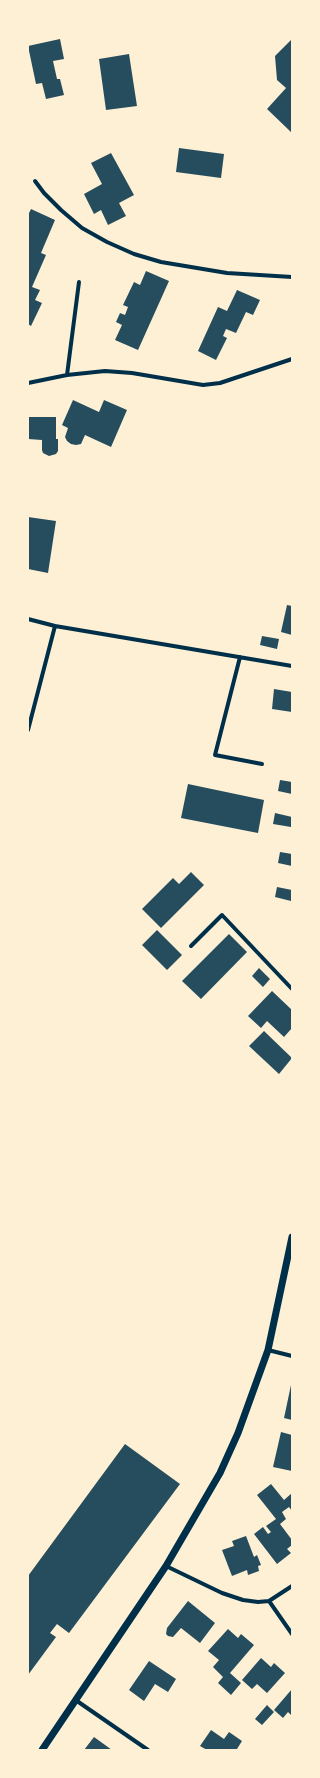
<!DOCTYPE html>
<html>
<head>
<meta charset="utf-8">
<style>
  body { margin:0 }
  #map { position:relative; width:320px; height:1778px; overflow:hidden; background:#fdf0d5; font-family:Inter,sans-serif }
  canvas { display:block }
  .frame { position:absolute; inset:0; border:29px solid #fdf0d5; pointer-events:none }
</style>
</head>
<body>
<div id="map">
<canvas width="320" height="1778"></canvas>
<div class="frame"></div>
</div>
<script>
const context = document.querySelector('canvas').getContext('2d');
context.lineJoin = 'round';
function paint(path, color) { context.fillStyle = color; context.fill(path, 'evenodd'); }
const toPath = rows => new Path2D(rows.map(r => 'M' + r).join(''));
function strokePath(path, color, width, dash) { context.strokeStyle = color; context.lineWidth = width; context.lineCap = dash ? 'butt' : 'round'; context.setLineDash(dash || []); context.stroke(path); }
const building = toPath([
  [60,39,64,59,53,61,57,79,60,79,64,95,46,99,42,83,36,84,28,46],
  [292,39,292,133,267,109,286,88,277,80,275,56],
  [129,54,137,106,106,110,99,59],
  [179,148,224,154,221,178,176,172],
  [111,153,134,195,119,203,126,216,108,225,101,210,94,214,84,194,102,184,91,163],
  [31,209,55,220,41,253,46,255,32,287,40,290,35,300,42,303,31,326,28,324,28,215],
  [146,271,169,281,138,350,115,340,122,325,116,322,120,313,125,315,128,307,123,305,134,282,140,285],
  [237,290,260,300,253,315,246,312,236,333,226,329,223,336,227,338,216,360,198,351,218,307,227,311],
  [73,400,99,412,104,400,127,410,111,447,85,435,81,444,76,445,71,444,67,441,65,437,68,428,62,425],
  [28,417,56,417,56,439,58,439,58,451,56,454,49,456,43,453,42,450,42,440,28,439],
  [28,517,56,521,48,573,28,569],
  [287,605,292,606,292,635,281,632],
  [262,636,279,639,277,649,260,645],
  [274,689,292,692,292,712,272,709],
  [280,780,292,782,292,794,278,791],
  [188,784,264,800,258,833,181,818],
  [275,813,292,817,291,827,273,824],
  [280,852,292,854,292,866,278,863],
  [191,872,204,885,161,928,142,909,173,878,179,884],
  [277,887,292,890,291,901,275,897],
  [157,930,182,955,167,970,142,945],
  [229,934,247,952,201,999,182,981],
  [259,968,270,979,263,987,252,976],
  [272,991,292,1010,292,1028,284,1037,267,1021,261,1028,248,1016],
  [264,1031,292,1058,279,1074,249,1046],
  [291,1385,292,1385,292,1420,284,1418],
  [281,1432,292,1435,292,1471,273,1467],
  [125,1444,180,1484,69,1633,57,1624,50,1633,56,1637,28,1675,28,1576],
  [271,1484,284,1500,292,1493,292,1511,289,1507,282,1512,286,1519,280,1524,292,1540,292,1545,287,1549,291,1553,277,1564,254,1534,263,1527,268,1534,271,1532,266,1526,276,1519,257,1495],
  [246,1536,254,1557,257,1555,261,1565,258,1566,259,1571,248,1575,247,1570,232,1576,222,1550,234,1546,232,1541],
  [188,1601,215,1623,200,1643,181,1628,173,1637,168,1636,166,1634,167,1628],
  [228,1629,238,1638,241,1634,254,1645,230,1673,241,1683,231,1695,218,1683,223,1677,213,1667,219,1660,208,1651],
  [261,1658,271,1667,274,1663,285,1673,267,1693,257,1684,252,1689,242,1680],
  [149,1661,176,1679,168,1692,155,1684,144,1701,129,1690],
  [292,1689,292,1716,288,1712,283,1718,274,1710],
  [267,1705,274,1712,262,1725,255,1719],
  [211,1730,224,1739,229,1732,242,1741,237,1749,239,1750,207,1750,200,1746],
  [94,1737,112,1750,84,1750]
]);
const minor = toPath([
  [35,181,44,193,61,210,82,228,107,242,134,254,161,262,227,273,292,277],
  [67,375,79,282],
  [28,383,67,375,105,371,132,373,203,385,220,383,292,359],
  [28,619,55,626,292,666],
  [240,657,215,755,262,764],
  [28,730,55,626],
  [191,946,222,915,292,989],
  [268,1350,292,1356],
  [166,1566,222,1593,243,1600,258,1602,269,1601,292,1586],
  [269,1601,292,1634],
  [77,1701,148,1750]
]);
const tertiary = toPath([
  [42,1750,166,1566,220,1473,238,1433,268,1350,292,1237]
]);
paint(building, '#264d5e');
strokePath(minor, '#003049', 4);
strokePath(tertiary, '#003049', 7);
</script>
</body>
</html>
